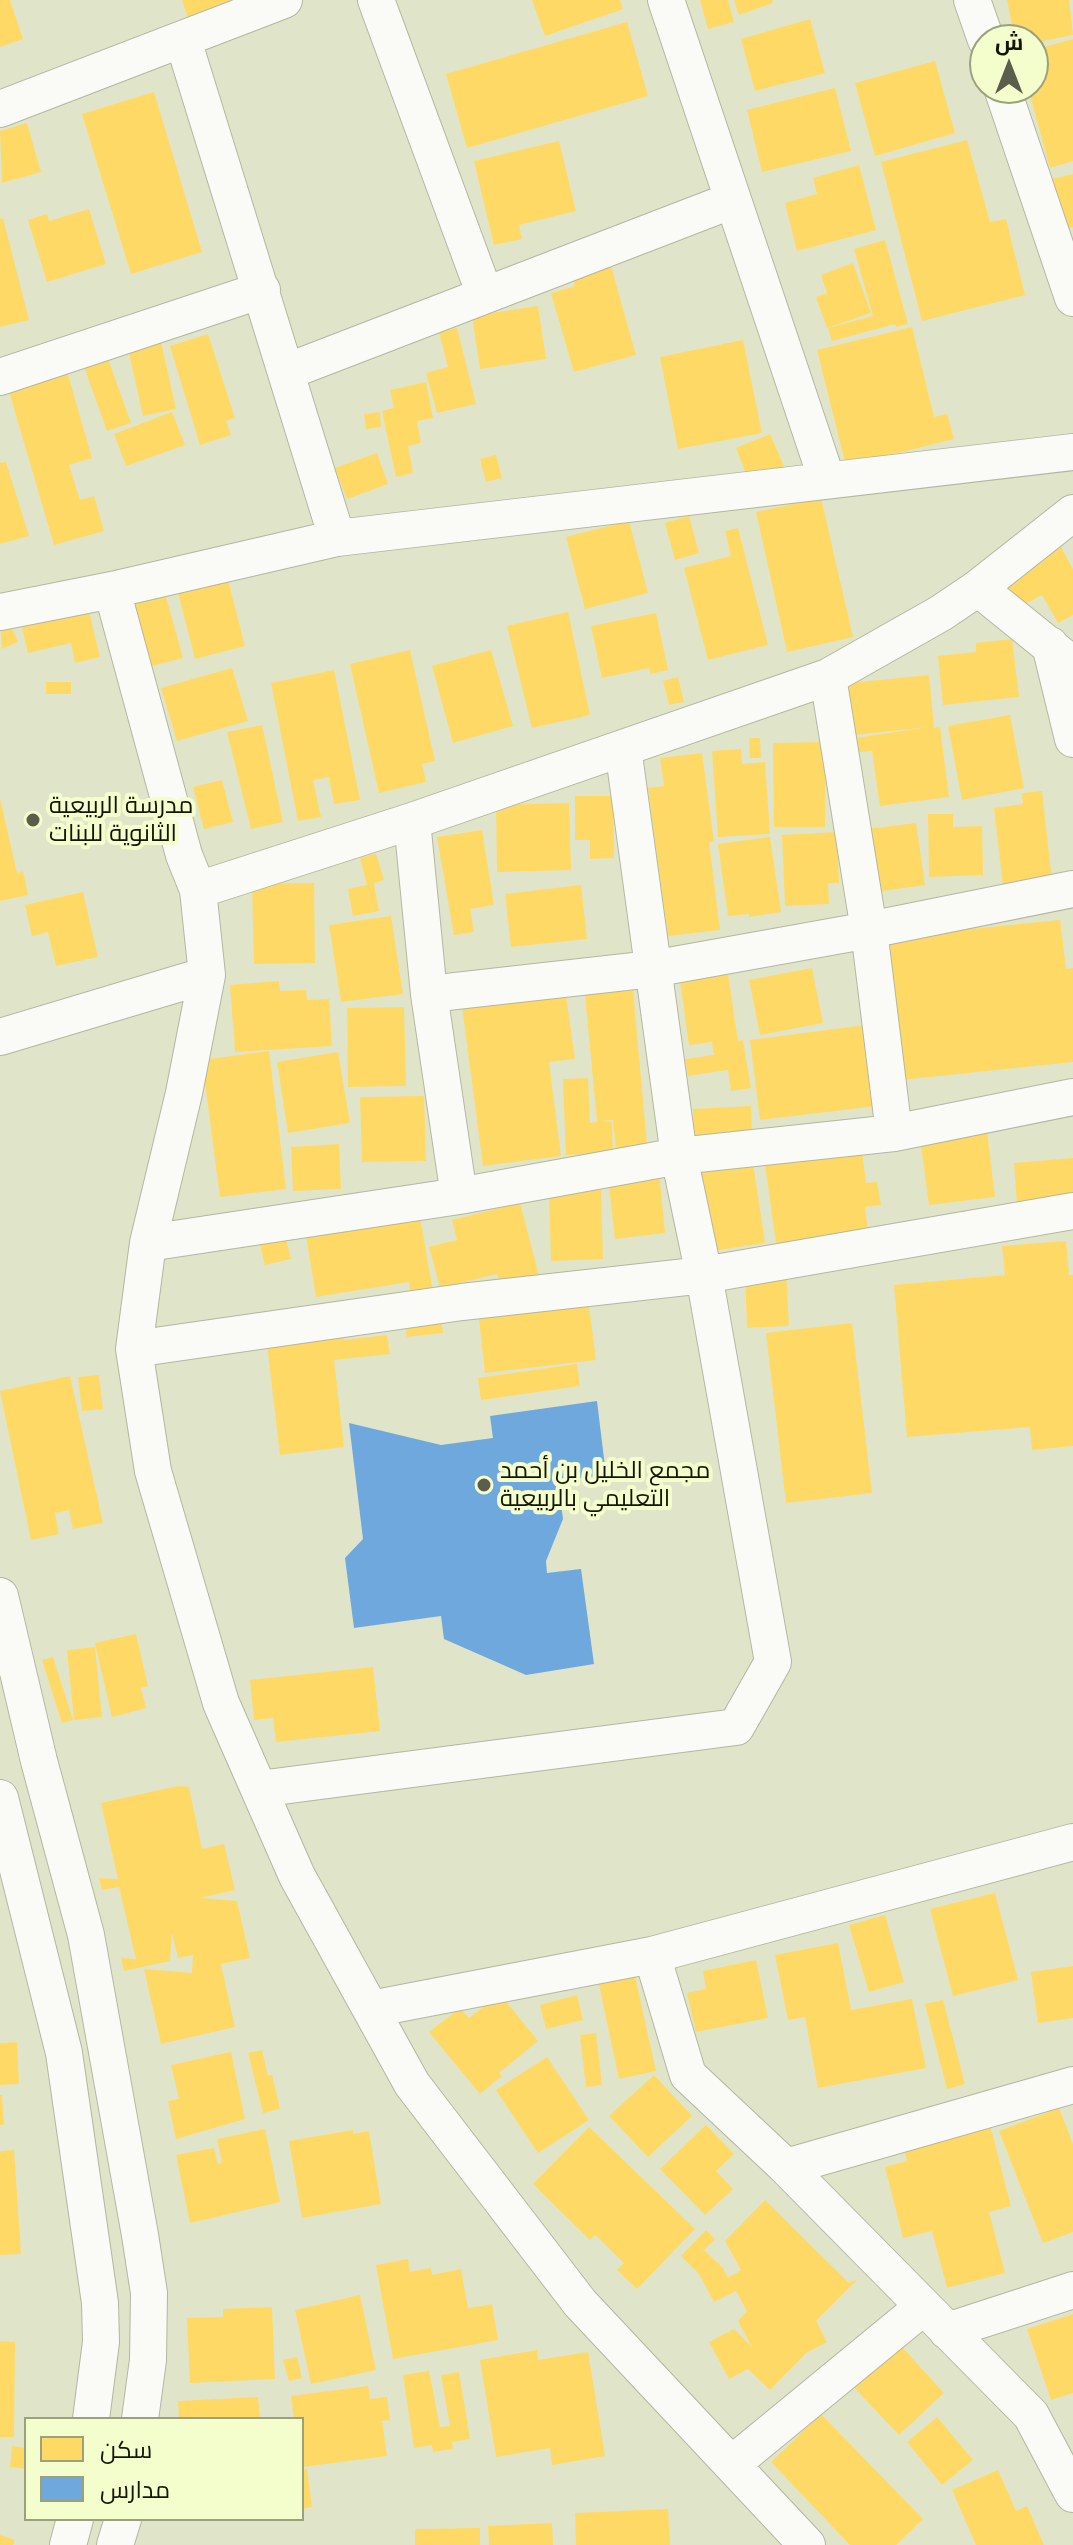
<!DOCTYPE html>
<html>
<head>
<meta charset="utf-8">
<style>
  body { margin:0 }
  #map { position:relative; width:1073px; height:2545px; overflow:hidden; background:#e0e5ca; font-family:Raleway,Cairo,sans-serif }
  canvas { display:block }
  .legend { position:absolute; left:24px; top:2417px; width:280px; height:104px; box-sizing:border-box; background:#f4fdcc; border:2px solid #9aa17c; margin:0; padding:10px 14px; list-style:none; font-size:24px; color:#131605 }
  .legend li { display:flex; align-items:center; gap:16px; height:40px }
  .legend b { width:40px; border:2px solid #9aa17c }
  .north { position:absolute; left:969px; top:24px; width:80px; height:80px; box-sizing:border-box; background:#f4fdcc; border:2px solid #9aa17c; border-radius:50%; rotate:0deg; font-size:22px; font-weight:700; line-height:32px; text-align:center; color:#131605 }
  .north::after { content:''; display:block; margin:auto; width:28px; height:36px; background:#5b5e4a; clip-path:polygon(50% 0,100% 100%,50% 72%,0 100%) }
</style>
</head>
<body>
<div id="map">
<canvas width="1073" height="2545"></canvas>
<ul class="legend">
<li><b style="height:22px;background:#ffd966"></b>سكن</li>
<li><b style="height:22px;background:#6fa8dc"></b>مدارس</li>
</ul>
<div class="north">ش</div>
</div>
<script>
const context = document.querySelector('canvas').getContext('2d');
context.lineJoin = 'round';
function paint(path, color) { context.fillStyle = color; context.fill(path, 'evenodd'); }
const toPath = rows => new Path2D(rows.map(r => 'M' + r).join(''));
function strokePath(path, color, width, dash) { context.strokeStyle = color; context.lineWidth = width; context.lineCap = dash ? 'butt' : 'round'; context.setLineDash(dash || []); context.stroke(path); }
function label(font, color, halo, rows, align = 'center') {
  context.font = font + ' Raleway,Cairo,sans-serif'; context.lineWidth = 8; context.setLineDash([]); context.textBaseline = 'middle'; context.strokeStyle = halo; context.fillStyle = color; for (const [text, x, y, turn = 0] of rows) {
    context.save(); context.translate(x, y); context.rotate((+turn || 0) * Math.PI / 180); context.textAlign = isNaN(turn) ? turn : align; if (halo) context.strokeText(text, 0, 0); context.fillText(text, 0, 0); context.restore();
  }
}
const homes = toPath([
  [0,0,10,0,23,39,0,47],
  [182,0,237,0,188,18],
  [532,0,620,0,623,9,545,36],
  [700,0,728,0,734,22,708,29],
  [734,0,772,0,773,3,739,15],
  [1007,0,1069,0,1073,35,1033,43,1033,40,1015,40],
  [810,19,825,73,755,91,741,39],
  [627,22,648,96,467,148,446,74],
  [1073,39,1073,161,1050,168,1028,88,1033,88,1033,50],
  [935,61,955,133,875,156,855,83],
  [835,88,851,151,762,172,747,110],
  [154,92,202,252,131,274,82,114],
  [27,123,41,172,2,183,0,131],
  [967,140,990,222,1006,219,1025,295,922,321,881,162],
  [559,141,576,211,519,225,522,239,494,245,474,161],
  [859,165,876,230,797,251,785,203,817,194,813,178],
  [1073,174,1073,227,1061,230,1048,180],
  [89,209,106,264,47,282,28,220,47,214,49,221],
  [3,218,29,320,0,327,0,219],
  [885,240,908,324,896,327,895,324,832,341,828,328,873,316,854,249],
  [853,263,871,313,827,328,816,297,827,293,821,275],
  [611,266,636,355,574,372,551,293,575,286,572,276],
  [538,306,546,359,480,369,472,316],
  [912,327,934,417,947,414,954,439,846,466,817,350],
  [457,328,476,404,437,413,426,373,448,367,439,332],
  [208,334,235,418,226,421,231,435,200,445,170,346],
  [160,337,176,409,143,416,127,344],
  [743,340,762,433,678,449,660,357],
  [107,356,131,423,107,431,83,364],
  [67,371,92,458,69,465,80,500,94,496,104,531,54,545,8,388],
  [426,382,433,418,417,421,421,443,408,446,413,473,396,477,382,411,394,408,390,390],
  [172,412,185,445,126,466,114,434],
  [380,412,381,427,366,429,364,414],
  [770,434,784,466,749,481,736,448],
  [377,453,388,484,347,499,335,468],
  [496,455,502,478,486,482,480,459],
  [6,462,29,536,0,544,0,463],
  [821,498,853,637,787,652,756,512],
  [689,516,699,553,675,560,665,523],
  [629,521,648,593,585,609,566,537],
  [738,528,768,645,708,660,684,568,731,556,725,531],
  [1057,540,1073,569,1073,615,1058,623,1042,595,1014,610,999,582],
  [227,576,245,646,195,659,177,589],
  [165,593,183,658,152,666,134,601],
  [87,604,100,657,75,663,71,643,28,653,20,619],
  [568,612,590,715,532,728,507,626],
  [656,613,668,670,650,674,649,668,602,678,591,626],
  [8,619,18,642,2,649,0,622],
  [1012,639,1019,697,943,705,938,656,976,652,976,643],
  [410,650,435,761,422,764,426,782,379,793,350,664],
  [491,650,513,726,453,743,432,666],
  [232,668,248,721,177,741,161,688],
  [334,670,360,800,334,804,329,777,313,780,321,817,298,821,271,683],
  [929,675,934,728,940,727,949,797,880,806,872,751,851,753,849,739,929,727,845,736,840,684],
  [678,677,684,702,669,705,663,681],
  [46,682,71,682,71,694,46,694],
  [1010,715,1024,788,962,800,948,726],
  [262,725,283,822,251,829,227,732],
  [749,738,760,738,761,758,750,758],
  [825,742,825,827,774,827,773,743],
  [741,749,742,764,765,762,770,834,718,837,712,751],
  [702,753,714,842,709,842,720,930,668,936,648,788,664,786,660,758],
  [222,780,233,822,204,829,193,787],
  [1042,791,1052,881,1003,886,994,808,1023,804,1022,793],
  [575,796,613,796,614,858,590,859,590,840,575,840],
  [0,798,17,873,23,871,28,895,0,901],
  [569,803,571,870,497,872,496,805],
  [928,814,953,814,953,827,982,826,983,875,929,877],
  [916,823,925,885,876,892,867,829],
  [482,830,494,905,470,909,474,932,454,935,437,837],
  [837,832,839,883,828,883,829,904,785,906,782,835],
  [770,837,781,912,749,917,749,914,728,916,718,844],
  [376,854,384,880,374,883,379,911,353,916,348,889,367,885,360,858],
  [314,883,315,963,254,964,252,884],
  [581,885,587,939,511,947,505,894],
  [83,892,98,957,56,966,48,932,32,936,25,905],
  [391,916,403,994,341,1002,329,925],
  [1060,920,1066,969,1073,968,1073,1062,901,1080,887,944,913,941,912,935],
  [812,968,823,1023,760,1035,749,980],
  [728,974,738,1041,743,1040,751,1088,731,1091,728,1070,688,1076,685,1059,714,1055,712,1042,689,1045,680,981],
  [279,981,280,991,306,990,307,1000,329,999,332,1046,235,1052,230,985],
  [633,990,647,1145,616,1148,613,1120,602,1121,612,1122,613,1153,566,1155,563,1079,588,1078,590,1123,597,1122,585,994],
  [566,996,575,1059,549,1062,561,1156,483,1166,462,1006],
  [404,1007,406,1086,348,1087,347,1008],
  [866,1025,877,1106,760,1120,750,1040],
  [269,1051,286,1189,220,1197,202,1060],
  [338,1052,350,1123,288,1133,277,1062],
  [424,1096,426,1161,362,1162,360,1097],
  [751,1106,752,1135,694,1137,693,1109],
  [987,1131,995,1197,929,1205,920,1139],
  [339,1144,341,1189,293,1191,291,1147],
  [862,1152,866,1183,877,1182,881,1205,865,1207,868,1231,776,1243,765,1165],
  [752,1156,765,1243,712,1251,698,1164],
  [1073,1158,1073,1198,1017,1204,1014,1163],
  [659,1172,665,1233,615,1239,608,1177],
  [601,1190,603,1259,551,1261,549,1192],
  [520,1203,540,1279,501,1289,497,1274,440,1288,429,1247,457,1240,452,1220],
  [420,1217,433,1292,411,1295,409,1282,316,1297,305,1229],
  [286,1239,291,1259,265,1265,260,1245],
  [1066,1241,1069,1275,1073,1275,1073,1446,1032,1450,1030,1427,907,1437,894,1285,1005,1275,1002,1246],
  [786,1271,789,1326,747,1328,745,1273],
  [588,1298,596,1360,485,1373,478,1311],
  [440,1315,443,1333,407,1337,404,1320],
  [852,1323,872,1493,786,1503,766,1333],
  [342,1327,344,1340,387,1335,390,1354,334,1360,344,1447,280,1455,266,1336],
  [577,1364,580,1386,481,1400,478,1378],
  [99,1375,103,1409,82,1411,78,1377],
  [70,1376,103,1523,73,1529,69,1510,55,1513,59,1534,31,1540,0,1391],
  [136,1634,148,1686,141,1688,146,1708,112,1717,95,1643],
  [95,1647,102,1717,74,1720,67,1650],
  [53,1657,73,1720,62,1723,42,1660],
  [373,1667,380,1731,276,1742,273,1718,254,1720,250,1680],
  [178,1786,189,1787,202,1849,224,1844,235,1890,199,1898,237,1901,250,1958,221,1964,235,2027,161,2044,144,1969,192,1973,193,1955,178,1958,172,1933,170,1961,124,1971,121,1958,136,1959,119,1887,102,1890,99,1878,118,1879,101,1803],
  [995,1893,1018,1980,953,1996,930,1909],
  [885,1915,904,1982,869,1992,849,1925],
  [838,1943,851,2010,912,1999,926,2068,818,2088,805,2017,788,2020,775,1955],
  [756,1960,768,2018,696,2032,687,1993,706,1989,703,1971],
  [1073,1966,1073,2018,1038,2023,1031,1972],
  [634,1972,656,2071,619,2079,598,1980],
  [500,1994,538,2041,499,2073,502,2076,480,2094,429,2032,460,2008,469,2018],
  [577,1995,583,2020,546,2029,540,2005],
  [943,2000,965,2084,947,2089,925,2004],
  [596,2033,602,2085,586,2087,580,2035],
  [17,2042,19,2084,0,2085,0,2043],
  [262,2050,268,2076,272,2075,280,2109,263,2113,248,2053],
  [231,2052,245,2119,176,2139,168,2101,179,2099,171,2065],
  [547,2057,589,2120,538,2153,496,2090],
  [654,2075,692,2116,648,2157,609,2116],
  [0,2095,2,2095,4,2125,0,2125],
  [1059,2108,1073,2144,1073,2232,1043,2243,999,2131],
  [706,2125,734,2154,716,2171,733,2189,705,2215,660,2169],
  [990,2125,1011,2206,989,2212,1005,2273,947,2288,932,2231,903,2238,885,2167,907,2161,904,2148],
  [589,2127,695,2229,637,2289,617,2270,624,2263,595,2235,590,2240,533,2184],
  [265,2129,280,2202,190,2223,176,2155,214,2148,218,2164,222,2163,217,2139],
  [353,2130,353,2134,369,2131,381,2204,302,2218,289,2141],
  [14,2150,21,2254,0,2255,0,2151],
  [765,2200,849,2283,858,2279,816,2321,827,2342,806,2353,770,2390,748,2369,729,2379,709,2342,734,2329,752,2347,738,2321,747,2311,736,2291,714,2302,699,2274,681,2256,706,2230,715,2239,704,2250,723,2268,728,2278,741,2270,725,2241],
  [408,2259,410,2272,431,2268,432,2275,461,2269,468,2308,492,2304,498,2340,393,2359,376,2265],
  [360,2295,376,2370,311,2384,295,2310],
  [272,2307,275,2379,190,2383,187,2318,223,2317,223,2309],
  [1073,2314,1073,2393,1051,2400,1027,2329],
  [891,2335,944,2393,899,2435,845,2378],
  [0,2341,15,2342,14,2437,0,2437],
  [537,2350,538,2360,588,2352,605,2456,552,2465,550,2448,496,2457,480,2360],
  [297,2357,302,2378,289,2381,283,2360],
  [429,2371,440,2427,450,2426,441,2375,459,2372,470,2439,452,2442,453,2449,433,2452,432,2445,414,2448,403,2375],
  [368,2386,370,2399,387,2397,390,2420,382,2421,387,2456,302,2467,302,2419,294,2419,291,2396],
  [258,2397,260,2419,179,2419,178,2401],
  [821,2414,923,2519,896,2545,850,2545,771,2462],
  [937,2417,973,2460,942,2485,907,2442],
  [12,2446,26,2448,26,2469,10,2467],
  [307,2469,312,2507,302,2509,302,2470],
  [998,2470,1016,2511,1027,2506,1044,2545,976,2545,952,2490],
  [668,2509,670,2545,576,2545,575,2513],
  [552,2523,553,2545,489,2545,488,2526],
  [480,2528,480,2545,415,2545,415,2529],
  [0,2535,15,2540,13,2545,0,2545]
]);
const schools = toPath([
  [597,1401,606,1475,558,1481,563,1519,546,1561,547,1573,581,1569,594,1664,526,1675,444,1639,441,1616,354,1628,345,1558,363,1539,349,1423,441,1445,493,1438,490,1416]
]);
const minor = toPath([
  [376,0,485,295],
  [666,0,827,480],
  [972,0,986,40],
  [183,40,337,538],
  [1002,88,1073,298],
  [0,109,284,0],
  [286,372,733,200],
  [0,377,262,290],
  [978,588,1073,665],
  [0,612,112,590],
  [1050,645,1073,739],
  [828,677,869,930,894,1133],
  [623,748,679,1156,704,1275,1073,1211],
  [412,821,429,994,459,1196],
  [198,890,184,855,112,590,337,538,1073,452],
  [429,994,652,969,869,930,1073,889],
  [0,1037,207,975],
  [148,1243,459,1196,679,1156,894,1133,1073,1097],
  [134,1349,462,1302,704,1275,773,1662,736,1727,259,1789],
  [0,1596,39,1761,86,1935,140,2235,149,2293,148,2360,140,2419],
  [0,1798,64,2053,100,2303,101,2342,91,2419],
  [652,1955,688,2075,786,2167,1031,2415,1073,2494],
  [371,2009,652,1955,1073,1842],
  [786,2167,1073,2085],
  [947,2331,1073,2290],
  [732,2464,923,2307],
  [68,2545,75,2519],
  [115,2545,123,2519],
  [807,2545,580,2303,412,2084,297,1876,221,1703,153,1471,134,1349,148,1243,184,1093,207,975,198,890,412,821,828,677,941,613,978,588,1073,513]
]);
const markers = [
  [33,820,8,"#5b5e4a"],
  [484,1485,8,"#5b5e4a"]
];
const poiNames = [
  ["مدرسة الربيعية",49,806],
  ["الثانوية للبنات",49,834],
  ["مجمع الخليل بن أحمد",500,1471],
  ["التعليمي بالربيعية",500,1499]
];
paint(homes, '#ffd966');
paint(schools, '#6fa8dc');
strokePath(minor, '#b3b6a1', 38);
strokePath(minor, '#fafbf7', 36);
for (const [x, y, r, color] of markers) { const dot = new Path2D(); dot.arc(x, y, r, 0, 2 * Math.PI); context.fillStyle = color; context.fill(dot); strokePath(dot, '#f4fdcc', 3); }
label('24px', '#131605', '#f4fdcc', poiNames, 'left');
</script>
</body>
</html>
